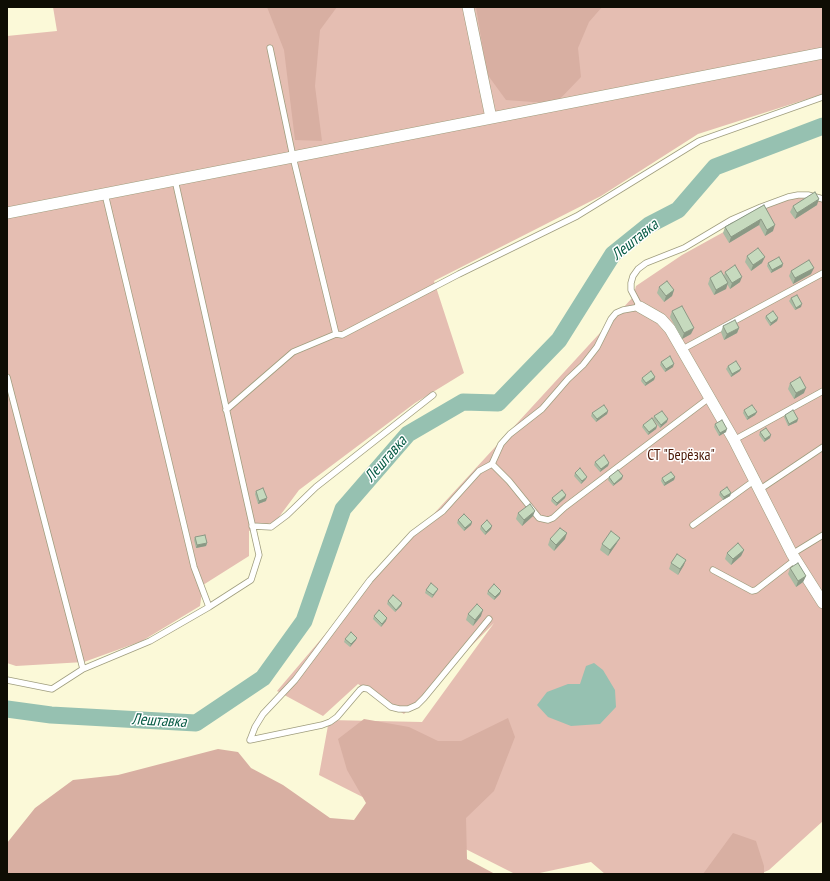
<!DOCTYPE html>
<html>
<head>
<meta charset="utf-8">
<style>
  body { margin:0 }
  #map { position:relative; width:830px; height:881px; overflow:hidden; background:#fbf9d8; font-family:"PT Sans Narrow",sans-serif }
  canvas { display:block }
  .frame { position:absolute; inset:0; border:8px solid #0e0d04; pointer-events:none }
</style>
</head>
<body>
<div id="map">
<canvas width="830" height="881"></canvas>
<div class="frame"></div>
</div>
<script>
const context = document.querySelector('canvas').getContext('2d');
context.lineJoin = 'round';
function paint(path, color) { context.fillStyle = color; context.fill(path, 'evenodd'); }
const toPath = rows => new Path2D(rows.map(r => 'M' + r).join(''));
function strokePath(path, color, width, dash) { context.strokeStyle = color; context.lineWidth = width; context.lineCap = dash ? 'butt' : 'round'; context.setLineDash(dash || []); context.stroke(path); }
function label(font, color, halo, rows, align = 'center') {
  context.font = font + ' "PT Sans Narrow",sans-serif'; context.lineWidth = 3; context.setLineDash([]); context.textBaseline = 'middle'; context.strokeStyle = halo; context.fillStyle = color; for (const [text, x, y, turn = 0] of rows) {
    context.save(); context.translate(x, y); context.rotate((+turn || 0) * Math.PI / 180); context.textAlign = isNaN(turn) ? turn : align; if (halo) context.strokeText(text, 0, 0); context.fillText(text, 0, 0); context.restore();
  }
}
const green = toPath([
  [53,7,823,7,823,94,698,134,601,196,434,281,464,373,415,403,299,490,276,521,249,531,249,556,203,585,200,606,142,641,84,662,16,666,7,663,7,36,57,31],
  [796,192,823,198,823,821,769,870,760,874,605,874,591,862,535,874,515,874,319,775,329,720,422,722,494,623,404,714,358,684,323,716,277,691,350,605,633,297,636,286,682,255]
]);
const forest = toPath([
  [267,7,337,7,320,30,315,86,322,141,295,140,284,50],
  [476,7,602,7,589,22,578,48,581,77,557,102,533,102,506,100,487,74],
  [508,718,515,737,494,791,466,818,467,859,495,874,7,874,7,843,35,808,73,780,118,775,218,749,238,752,251,768,283,785,330,818,354,820,366,803,347,770,338,739,364,719,409,727,438,741,461,741],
  [733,833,756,841,764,866,764,874,703,874]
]);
const water = toPath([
  [594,663,603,670,615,690,616,707,600,724,571,726,548,717,537,705,547,692,568,684,580,684,586,666]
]);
const river = toPath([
  [7,709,51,715,196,723,263,678,304,621,343,509,408,434,463,402,498,403,559,340,613,254,649,225,678,210,715,167,823,126]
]);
const service = toPath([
  [270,48,293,157,336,334],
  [105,194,194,567,209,607,251,580,259,555,175,180],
  [681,350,823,273],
  [7,377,83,669,150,641,209,607],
  [226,410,293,352,336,334,342,335,459,274,577,216,699,141,823,97],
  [734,440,823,391],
  [492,464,509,481,539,518,548,520,553,518,565,507,709,398],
  [759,490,823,447],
  [693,525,755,480],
  [252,526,271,527,287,515,316,487,433,395],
  [792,554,823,535],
  [713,570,752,591,756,590,796,559],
  [7,680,52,689,83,669],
  [250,740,255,727,263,714,295,680,370,580,412,534,443,511,479,471,492,464,501,444,510,434,542,409,568,379,583,365,597,347,611,319,616,313,623,310,640,307,631,290,631,283,633,276,638,269,646,263,684,248,731,220,761,207,788,197,798,195,808,195,823,199],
  [250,740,322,725,330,722,337,717,360,690,363,688,368,689,391,707,399,709,408,709,417,705,424,698,489,619]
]);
const minor = toPath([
  [468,7,491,118],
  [7,213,823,53],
  [640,307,661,319,670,329,734,440,792,554,823,603]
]);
const wall = toPath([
  [764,205,773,231,765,236,759,225,729,243,723,233,725,227],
  [817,205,795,219,790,212,793,206],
  [747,256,762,263,751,271,745,262],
  [768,263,783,264,782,267,771,273,767,266],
  [791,271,811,274,793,284,789,276],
  [725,272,740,282,730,289,727,284,726,289,714,295,708,284,710,278,724,276],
  [659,287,674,290,672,296,664,302,657,293],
  [791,298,801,307,795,310,789,301],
  [672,311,691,334,682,339,670,317],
  [766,316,778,318,777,321,770,326,765,318],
  [723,326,739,328,737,333,724,340,721,332],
  [661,362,673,367,665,372,660,365],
  [728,366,740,371,731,377,726,369],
  [655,377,654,380,645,386,641,381,642,378],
  [790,383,804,393,794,399,788,389],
  [744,410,757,412,755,415,747,420,743,413],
  [608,411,607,414,596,422,591,416,592,413],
  [785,415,798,419,797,422,788,426,784,417],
  [654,416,667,422,660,428,653,419],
  [715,424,726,432,719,436,714,427],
  [643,425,657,426,656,429,648,435,642,427],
  [760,432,770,438,764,442,759,435],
  [595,462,609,463,608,466,600,472,594,465],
  [575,473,586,479,581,484,574,476],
  [609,477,622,479,613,486,608,480],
  [675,477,674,480,664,486,661,481,662,478],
  [256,491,266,501,258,504,255,494],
  [720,492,731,493,730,496,723,500,719,495],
  [566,495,565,498,556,506,551,501,552,498],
  [518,513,533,516,522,526,516,519],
  [458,520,472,522,471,525,464,531,457,523],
  [481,526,491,529,485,535,480,529],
  [195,537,207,543,206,546,196,548,194,540],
  [550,539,565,539,554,551,548,545],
  [617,543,608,556,600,550,602,544],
  [744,550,741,556,731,565,725,559,727,553],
  [671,563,684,565,678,575,669,569],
  [790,568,806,576,803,582,796,587,788,574],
  [426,590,437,591,432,598,425,593],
  [488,591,500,594,494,600,487,594],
  [388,601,402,603,401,606,395,612,387,604],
  [468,614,481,616,473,626,466,620],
  [374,616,386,621,381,627,373,619],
  [345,639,356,640,350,647,344,642]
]);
const shadedWall = toPath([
  [819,199,817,205,795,219,797,213],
  [761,219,759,225,729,243,731,237],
  [775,225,773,231,765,236,767,230],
  [765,257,762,263,751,271,753,265],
  [783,264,782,267,771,273,772,270],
  [814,268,811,274,793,284,795,278],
  [742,277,740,282,730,289,732,283],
  [728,283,726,289,714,295,716,290],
  [674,290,672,296,664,302,666,296],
  [802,304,801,307,795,310,796,308],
  [778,318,777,321,770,326,771,323],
  [694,328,691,334,682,339,684,333],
  [739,328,737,333,724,340,727,334],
  [674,364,673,367,665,372,666,369],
  [741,369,740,371,731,377,732,374],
  [655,377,654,380,645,386,646,383],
  [806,388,804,393,794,399,796,393],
  [608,411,607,414,596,422,597,419],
  [757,412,755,415,747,420,748,417],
  [668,419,667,422,660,428,661,425],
  [798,419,797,422,788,426,789,424],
  [657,426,656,429,648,435,649,432],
  [727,429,726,432,719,436,720,433],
  [771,435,770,438,764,442,765,439],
  [609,463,608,466,600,472,601,469],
  [623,476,622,479,613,486,614,484],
  [587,477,586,479,581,484,582,481],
  [675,477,674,480,664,486,665,483],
  [731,493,730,496,723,500,724,497],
  [566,495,565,498,556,506,557,503],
  [267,498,266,501,258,504,259,501],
  [535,511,533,516,522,526,524,520],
  [472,522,471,525,464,531,465,528],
  [492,526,491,529,485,535,486,532],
  [567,533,565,539,554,551,556,545],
  [620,538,617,543,608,556,610,550],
  [207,543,206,546,196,548,197,545],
  [744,550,741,556,731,565,733,559],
  [686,560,684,565,678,575,680,569],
  [806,576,803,582,796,587,798,581],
  [438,589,437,591,432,598,433,595],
  [501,591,500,594,494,600,495,597],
  [402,603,401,606,395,612,396,610],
  [483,610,481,616,473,626,475,620],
  [387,618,386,621,381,627,382,624],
  [357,638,356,640,350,647,351,644]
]);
const building = toPath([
  [815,192,819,199,797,213,793,206,815,192],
  [764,205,775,225,767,230,761,219,731,237,725,227,764,205],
  [758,248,765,257,753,265,747,256,758,248],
  [779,257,783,264,772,270,768,263,779,257],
  [809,260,814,268,795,278,791,271,809,260],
  [735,265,742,277,732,283,725,272,735,265],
  [721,271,728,283,716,290,710,278,721,271],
  [667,281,674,290,666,296,659,287,667,281],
  [797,295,802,304,796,308,791,298,797,295],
  [682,306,694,328,684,333,672,311,682,306],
  [773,311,778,318,771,323,766,316,773,311],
  [735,320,739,328,727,334,723,326,735,320],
  [670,356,674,364,666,369,661,362,670,356],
  [736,361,741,369,732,374,728,366,736,361],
  [651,371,655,377,646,383,642,378,651,371],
  [800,377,806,388,796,393,790,383,800,377],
  [604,405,608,411,597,419,592,413,604,405],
  [752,405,757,412,748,417,744,410,752,405],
  [793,410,798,419,789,424,785,415,793,410],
  [662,411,668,419,661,425,654,416,662,411],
  [652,418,657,426,649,432,643,425,652,418],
  [722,420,727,429,720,433,715,424,722,420],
  [766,428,771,435,765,439,760,432,766,428],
  [604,455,609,463,601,469,595,462,604,455],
  [580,468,587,477,582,481,575,473,580,468],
  [618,470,623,476,614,484,609,477,618,470],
  [671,472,675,477,665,483,662,478,671,472],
  [727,487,731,493,724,497,720,492,727,487],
  [263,488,267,498,259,501,256,491,263,488],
  [562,490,566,495,557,503,552,498,562,490],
  [530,504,535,511,524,520,518,513,530,504],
  [464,514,472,522,465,528,458,520,464,514],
  [487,520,492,526,486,532,481,526,487,520],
  [560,528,567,533,556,545,550,539,560,528],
  [611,531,620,538,610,550,602,544,611,531],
  [205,535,207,543,197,545,195,537,205,535],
  [738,543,744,550,733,559,727,553,738,543],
  [677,554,686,560,680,569,671,563,677,554],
  [798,563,806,576,798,581,790,568,798,563],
  [431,583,438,589,433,595,426,590,431,583],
  [494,584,501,591,495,597,488,591,494,584],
  [393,595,402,603,396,610,388,601,393,595],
  [477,604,483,610,475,620,468,614,477,604],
  [379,610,387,618,382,624,374,616,379,610],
  [351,632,357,638,351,644,345,639,351,632]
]);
const parkNames = [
  ["СТ \"Берёзка\"",681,456]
];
const waterNames = [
  ["Лештавка",635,240,-39],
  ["Лештавка",386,459,-49],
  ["Лештавка",159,721,3]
];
paint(green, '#e5beb2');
paint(forest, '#d8afa2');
paint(water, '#96c1b1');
strokePath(river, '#96c1b1', 17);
strokePath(service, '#9f9d7e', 7);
strokePath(minor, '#9f9d7e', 12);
strokePath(service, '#fff', 5.5);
strokePath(minor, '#fff', 11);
paint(wall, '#aabba3');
paint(shadedWall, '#8b9985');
paint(building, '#c6dabe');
strokePath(building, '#8b9985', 1);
label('15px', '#4b1807', '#fff', parkNames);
label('italic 16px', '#085c46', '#fff', waterNames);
</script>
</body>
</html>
